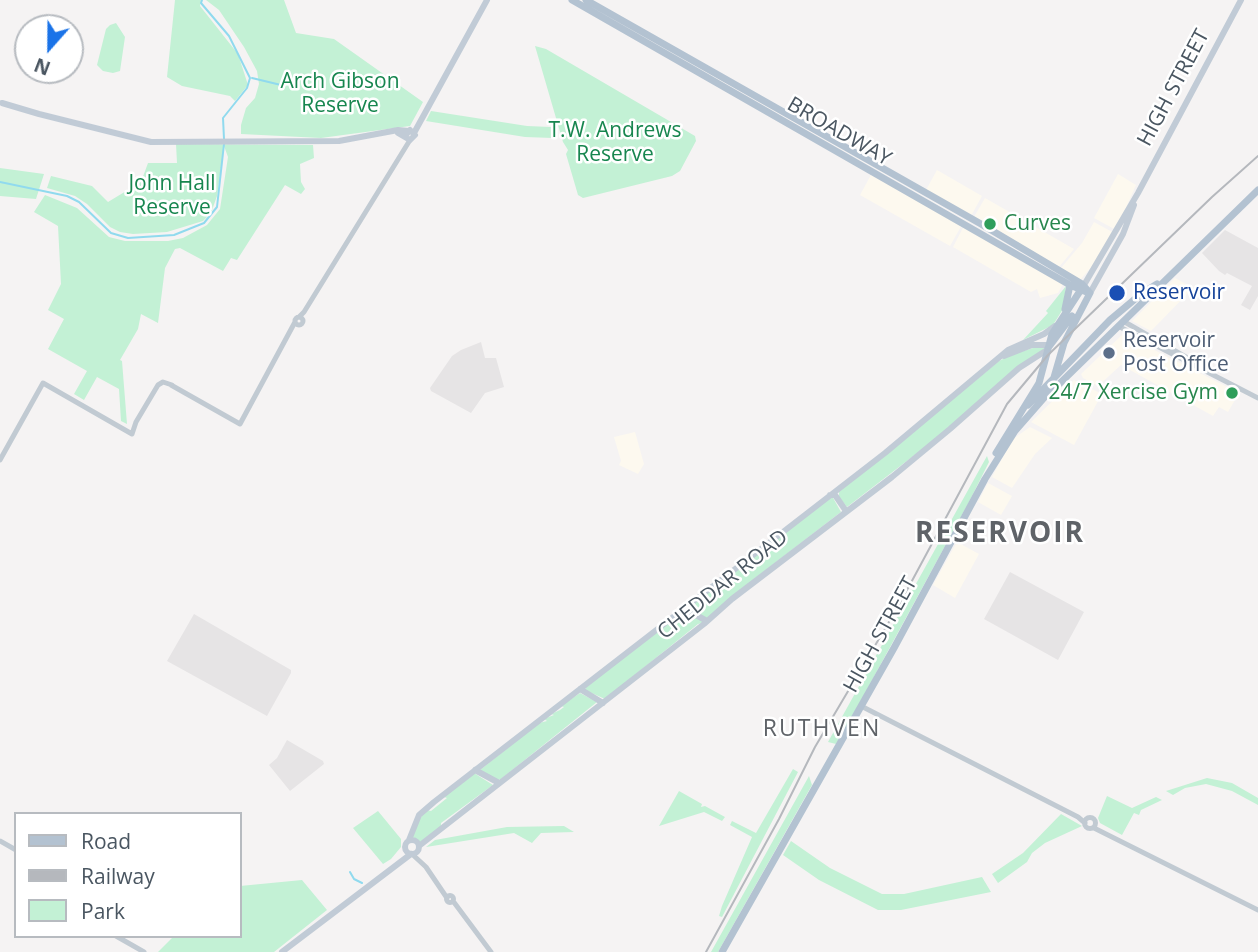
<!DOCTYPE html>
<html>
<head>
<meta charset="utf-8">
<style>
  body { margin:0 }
  #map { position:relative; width:1258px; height:952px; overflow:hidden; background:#f5f3f3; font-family:"Open Sans",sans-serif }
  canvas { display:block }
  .legend { position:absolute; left:14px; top:812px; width:228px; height:126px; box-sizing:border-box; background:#fff; border:2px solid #b7bbc0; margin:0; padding:9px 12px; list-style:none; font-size:21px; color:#4a5661 }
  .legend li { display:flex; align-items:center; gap:14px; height:35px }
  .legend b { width:35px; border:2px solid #b7bbc0 }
  .north { position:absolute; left:14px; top:14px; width:70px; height:70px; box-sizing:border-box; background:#fff; border:2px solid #b7bbc0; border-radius:50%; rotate:201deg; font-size:19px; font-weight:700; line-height:28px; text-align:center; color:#4a5661 }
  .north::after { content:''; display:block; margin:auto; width:24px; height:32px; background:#1a73e8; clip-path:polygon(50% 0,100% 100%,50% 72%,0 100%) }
</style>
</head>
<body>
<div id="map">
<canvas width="1258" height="952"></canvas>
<ul class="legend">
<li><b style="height:9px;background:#b3c2d1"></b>Road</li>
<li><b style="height:9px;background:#b5b8bd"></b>Railway</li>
<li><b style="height:19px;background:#c3f1d5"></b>Park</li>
</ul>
<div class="north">N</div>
</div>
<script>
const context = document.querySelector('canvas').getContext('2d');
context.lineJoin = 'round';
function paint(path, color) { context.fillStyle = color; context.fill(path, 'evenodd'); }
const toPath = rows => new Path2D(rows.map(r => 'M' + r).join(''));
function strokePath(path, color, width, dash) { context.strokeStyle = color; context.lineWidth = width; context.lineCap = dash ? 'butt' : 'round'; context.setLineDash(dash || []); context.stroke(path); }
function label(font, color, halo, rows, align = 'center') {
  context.font = font + ' "Open Sans",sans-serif'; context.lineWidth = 5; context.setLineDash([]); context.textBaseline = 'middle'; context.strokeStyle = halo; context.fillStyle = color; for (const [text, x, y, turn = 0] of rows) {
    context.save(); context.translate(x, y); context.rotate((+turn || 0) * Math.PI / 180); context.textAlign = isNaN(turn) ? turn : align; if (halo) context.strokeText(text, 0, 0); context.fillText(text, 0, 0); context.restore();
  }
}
const commercial = toPath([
  [937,170,982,196,971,216,926,190],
  [872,173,963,223,950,246,860,195],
  [1118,174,1136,185,1116,230,1094,218],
  [985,198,1074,249,1059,267,974,217],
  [1094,222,1114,233,1101,256,1080,280,1061,268,1082,243],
  [965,224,1063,284,1058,293,1040,298,1037,289,1031,292,953,247],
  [1175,278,1193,288,1151,331,1132,321],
  [1123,334,1239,393,1228,412,1219,407,1213,416,1121,365,1098,386,1083,378,1081,374],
  [1074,380,1102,394,1074,445,1031,422],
  [1030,427,1052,438,1035,454,1012,488,992,477,1013,439],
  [635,432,644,464,638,474,619,465,621,461,614,437],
  [988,483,1012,496,1001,515,978,502],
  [957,542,979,554,955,598,933,585]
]);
const education = toPath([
  [1225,230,1258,248,1258,296,1250,310,1241,305,1252,286,1227,273,1225,275,1219,271,1202,253],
  [481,342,485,358,496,358,504,387,485,393,471,413,431,391,430,388,452,356,461,350],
  [1010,572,1084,612,1058,660,984,619],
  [194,614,291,670,291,673,267,716,167,661],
  [287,740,323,761,324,764,290,791,269,765,277,758]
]);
const green = toPath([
  [175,0,201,0,200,6,238,54,248,85,235,101,230,96,182,86,167,77],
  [206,0,284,0,296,33,334,39,423,102,410,126,321,138,241,134,241,125,246,108,255,98,259,84,257,71,244,47,219,10],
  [116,23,125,37,120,71,113,73,103,71,97,65,106,29,110,25],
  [535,46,546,49,695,136,696,141,680,171,672,176,583,198,578,195,566,154,568,150,563,142],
  [431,111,527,126,551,127,553,138,525,137,426,121],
  [176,144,313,145,314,158,300,164,301,182,305,189,301,194,285,185,237,260,231,258,223,271,180,248,175,249,165,268,158,323,141,314,138,329,120,360,122,361,127,424,121,421,119,389,97,377,84,400,74,394,87,371,48,349,64,319,48,310,61,284,58,226,34,212,45,195,77,208,109,237,125,241,168,241,183,238,207,225,220,209,228,157,224,146,217,196,211,213,203,221,167,232,133,234,120,232,110,227,87,204,75,196,47,188,51,176,92,186,108,202,141,182,148,163,177,163],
  [0,168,44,174,36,199,0,196],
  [1066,286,1063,309,1053,325,1023,340,1048,313,1046,311],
  [1039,346,1045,348,925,447,847,507,839,497,839,491,886,454,999,361,1011,355],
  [987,456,989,462,970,500,864,695,836,744,828,742],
  [832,496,841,512,732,596,708,618,705,618,691,610,689,607],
  [683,611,702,621,702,623,698,624,605,699,587,691,585,688],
  [580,693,597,702,501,779,498,780,480,770,539,723,547,721,544,719,546,718,554,715,551,714,560,710,564,707,561,706],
  [793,769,798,772,722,917,719,916,722,906,752,837,730,825,732,821,756,833],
  [474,773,493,785,441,823,441,826,420,844,412,838,418,820,427,810,431,811,447,798,444,797],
  [809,776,812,785,718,952,711,952],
  [1207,778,1232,783,1258,798,1258,805,1232,791,1206,784,1185,788,1173,795,1166,791],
  [679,791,702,804,701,807,705,806,725,817,722,821,704,812,659,826],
  [1107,796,1132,808,1156,797,1162,800,1141,810,1139,815,1134,813,1122,835,1100,823,1098,818],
  [378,811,401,839,401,847,391,859,383,864,353,828],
  [1061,814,1082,826,1045,843,1032,853,1027,862,998,883,992,874,1023,853],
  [564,826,574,832,541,833,532,843,514,833,426,847,435,840,507,827],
  [791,841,830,868,882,894,904,894,982,877,991,892,901,910,878,910,819,880,783,855],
  [302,880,327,910,274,952,158,952,174,936,240,936,240,886]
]);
const stream = toPath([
  [202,0,201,3,229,36,250,78,247,88,223,118,224,139],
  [252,78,281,85],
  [0,182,67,196,79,202,111,233,128,238,174,235,204,223,217,207,224,144],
  [350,872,354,879,362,883]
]);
const tertiary = toPath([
  [299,317,304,312,410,140],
  '295 321a4 4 0 1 1 8 0a4 4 0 1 1-8 0Z',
  [1123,321,1191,360],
  [1118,326,1258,398],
  [171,385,240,424,295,322],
  [0,460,43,383,132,434,136,422,158,385,163,382,172,385],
  [861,706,1078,817,1085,823],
  '1084.5 823a5.5 5.5 0 1 1 11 0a5.5 5.5 0 1 1-11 0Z',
  [1094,828,1258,910],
  [0,841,16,850],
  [412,854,426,867,447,898],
  '446.5 899a3.5 3.5 0 1 1 7 0a3.5 3.5 0 1 1-7 0Z',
  [453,901,491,952],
  [116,936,144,952]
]);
const secondary = toPath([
  [2,103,39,114,151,142,339,141,398,130,409,131],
  [398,133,410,140,415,135,410,130,406,135],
  [414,133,487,0],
  [1084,285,1138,193,1241,0],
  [1090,293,1123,234,1134,205],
  [1004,356,1032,345,1048,345],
  [830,495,835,495,846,511],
  [685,609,707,621],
  [580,689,603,703],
  [475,770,499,783],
  '405 847a7 7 0 1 1 14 0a7 7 0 1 1-14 0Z',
  [409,840,419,815,434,802,885,453,1008,350,1044,334,1055,326],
  [419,846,704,624,732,599,892,477,950,429,1019,368,1047,350],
  [282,952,411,854]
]);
const primary = toPath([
  [572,0,1070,285,1089,293],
  [586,0,981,224,1082,284,1090,293,1064,343,1050,391,1015,431,985,479,894,648,722,952],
  [1065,309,1070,285],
  [1048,348,1072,316],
  [1053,390,1258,190],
  [1028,405,1110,320,1141,294,1157,284],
  [996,453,1039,383,1052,334,1082,288]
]);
const rail = toPath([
  [706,952,779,819,815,747,899,605,1007,404,1048,355,1212,197,1258,156]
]);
const markers = [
  [990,224,7,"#2e9e5b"],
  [1117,293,9,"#1a4fb4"],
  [1109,353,7,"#5c6f8a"],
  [1232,393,7,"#2e9e5b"]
];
const parkNames = [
  ["Arch Gibson",340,82],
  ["Reserve",340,106],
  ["T.W. Andrews",615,131],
  ["Reserve",615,155],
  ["John Hall",172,184],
  ["Reserve",172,208]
];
const streetNames = [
  ["HIGH STREET",1174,88,-62],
  ["BROADWAY",839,132,30],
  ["CHEDDAR ROAD",723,585,-39],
  ["HIGH STREET",881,635,-61]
];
const leisureNames = [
  ["Curves",1004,224],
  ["24/7 Xercise Gym",1218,393,"right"]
];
const transitNames = [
  ["Reservoir",1133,293]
];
const serviceNames = [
  ["Reservoir",1123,341],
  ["Post Office",1123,365]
];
const neighbourhoodNames = [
  ["RUTHVEN",822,729]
];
const districtNames = [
  ["RESERVOIR",1000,534]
];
paint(commercial, '#fdf9ef');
paint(education, '#e6e4e5');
paint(green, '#c3f1d5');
strokePath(stream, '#90daee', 2);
strokePath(tertiary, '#c1cad2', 5);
strokePath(secondary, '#c1cbd6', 6);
strokePath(primary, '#b3c2d1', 7);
strokePath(rail, '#b5b8bd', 2);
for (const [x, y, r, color] of markers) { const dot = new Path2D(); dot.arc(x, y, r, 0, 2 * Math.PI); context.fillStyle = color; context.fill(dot); strokePath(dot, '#fff', 2.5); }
label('21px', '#17864f', '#fff', parkNames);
label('21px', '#4a5661', '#fff', streetNames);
label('21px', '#27864d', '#fff', leisureNames, 'left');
label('21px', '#164399', '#fff', transitNames, 'left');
label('21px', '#4e5e75', '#fff', serviceNames, 'left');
context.letterSpacing = '2px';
label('23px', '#5f6368', '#fff', neighbourhoodNames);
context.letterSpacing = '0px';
context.letterSpacing = '2px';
label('bold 28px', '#5f6368', '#fff', districtNames);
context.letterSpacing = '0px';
</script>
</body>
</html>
